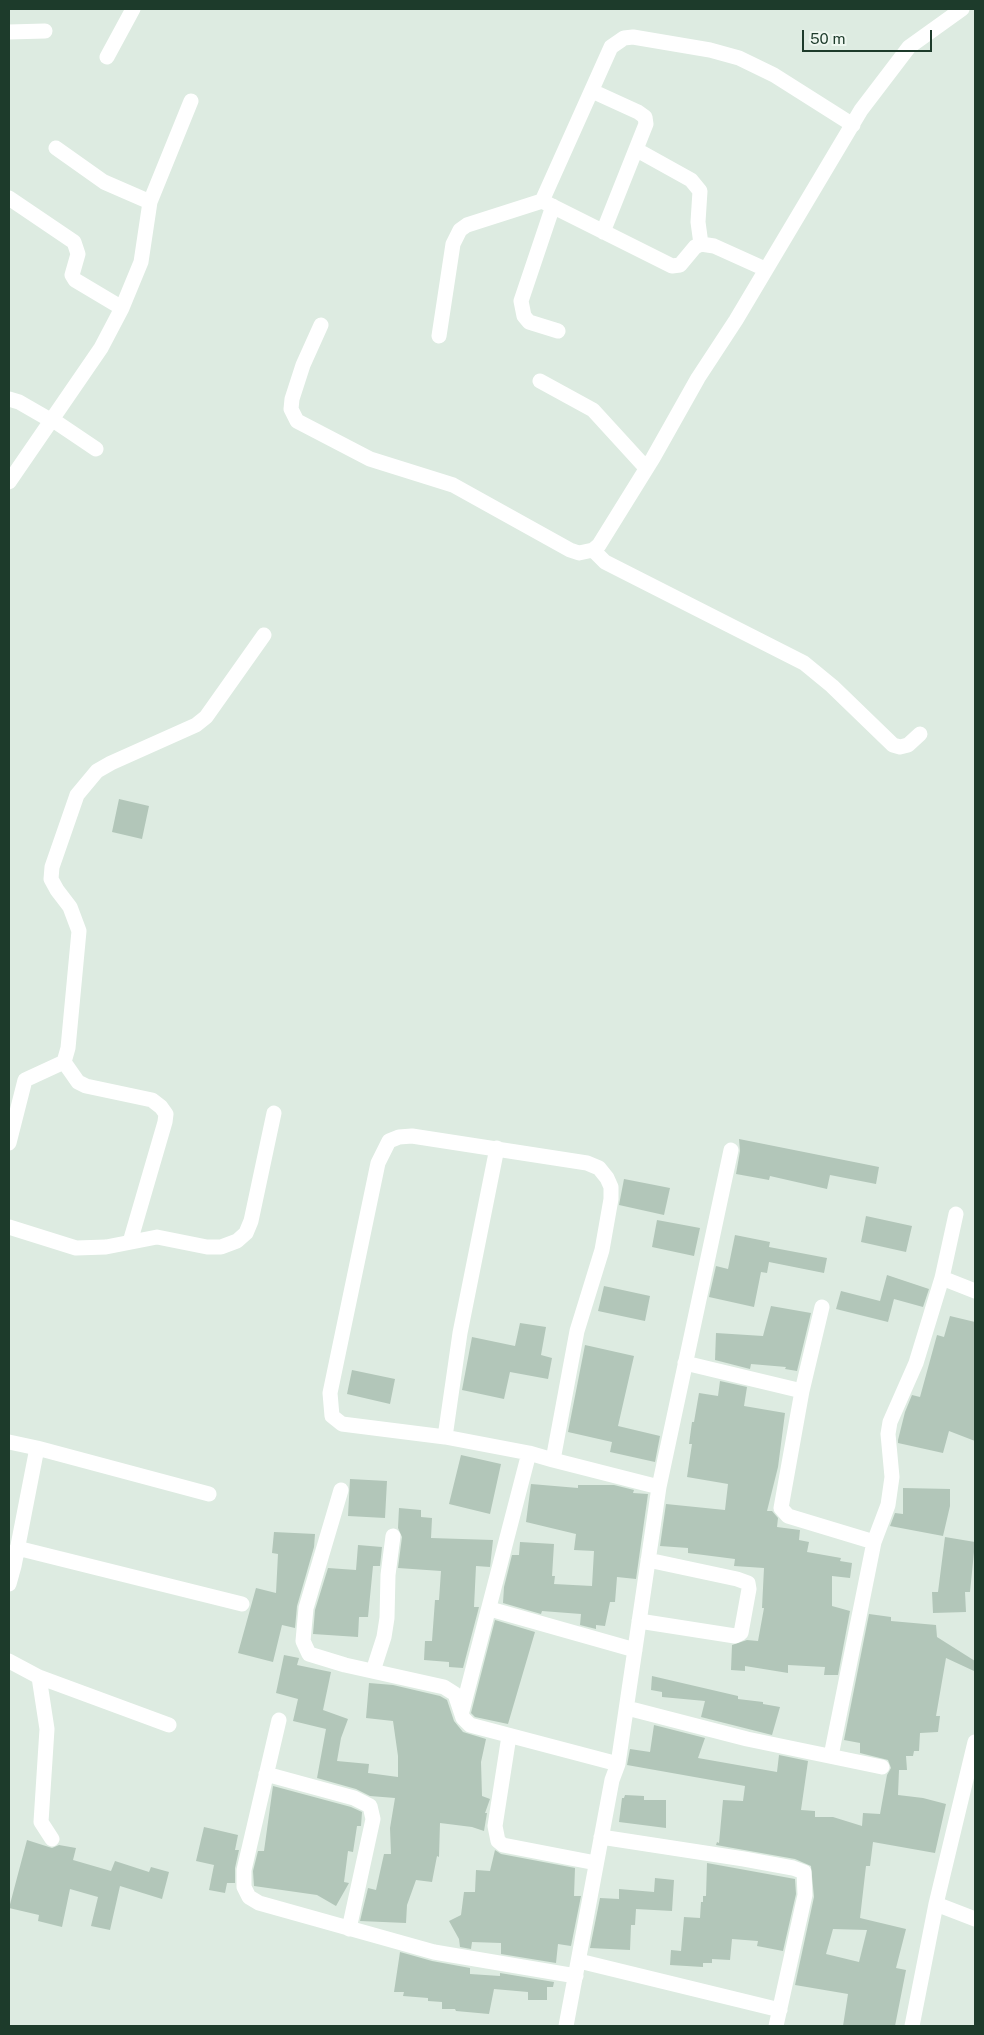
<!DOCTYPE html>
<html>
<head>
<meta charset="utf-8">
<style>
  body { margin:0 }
  #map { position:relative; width:984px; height:2035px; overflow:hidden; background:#ddebe1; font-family:"Public Sans",sans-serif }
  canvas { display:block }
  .frame { position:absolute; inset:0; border:10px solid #1d3b2b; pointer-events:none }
  .scale { position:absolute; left:802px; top:30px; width:130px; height:22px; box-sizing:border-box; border:2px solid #1d3b2b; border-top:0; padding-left:6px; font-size:15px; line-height:18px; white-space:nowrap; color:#1d3b2b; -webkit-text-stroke:4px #eef7f0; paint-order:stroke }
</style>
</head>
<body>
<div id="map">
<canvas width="984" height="2035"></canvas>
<div class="frame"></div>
<div class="scale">50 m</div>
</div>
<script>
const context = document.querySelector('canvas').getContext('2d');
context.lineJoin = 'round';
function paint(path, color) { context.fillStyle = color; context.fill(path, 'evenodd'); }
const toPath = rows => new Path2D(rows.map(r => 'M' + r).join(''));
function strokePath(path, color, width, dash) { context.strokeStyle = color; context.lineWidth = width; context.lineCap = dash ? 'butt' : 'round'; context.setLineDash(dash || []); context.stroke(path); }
const building = toPath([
  [119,799,149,806,142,839,112,832],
  [739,1139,879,1167,876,1184,830,1175,827,1189,770,1176,769,1180,736,1174,740,1151],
  [624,1179,670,1188,664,1215,619,1205],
  [866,1216,912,1226,906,1252,861,1242],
  [657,1220,700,1228,694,1256,652,1247],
  [735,1235,770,1242,769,1247,827,1258,824,1273,769,1262,767,1273,761,1272,754,1307,709,1297,716,1266,728,1269],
  [887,1275,929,1289,923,1307,894,1299,888,1322,836,1309,841,1291,880,1301],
  [604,1286,650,1296,645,1321,598,1311],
  [771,1306,811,1313,797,1371,785,1369,786,1367,751,1364,750,1369,715,1360,716,1333,763,1336],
  [950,1316,975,1322,975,1441,949,1431,943,1453,898,1443,898,1440,905,1412,912,1395,920,1397,937,1335,944,1337],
  [520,1323,546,1327,541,1355,552,1358,548,1379,510,1372,504,1399,462,1390,472,1337,515,1346],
  [585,1345,634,1356,618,1426,660,1436,655,1462,610,1452,612,1442,568,1432],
  [352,1370,395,1379,390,1404,347,1394],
  [720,1381,747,1387,744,1406,785,1413,778,1467,767,1511,772,1511,778,1518,777,1527,800,1530,799,1540,809,1542,807,1552,841,1558,840,1561,852,1563,850,1578,832,1576,832,1606,850,1611,838,1675,824,1675,825,1667,788,1665,788,1673,745,1666,745,1671,731,1670,732,1645,747,1640,758,1641,764,1608,762,1608,764,1568,734,1566,735,1559,688,1553,688,1548,660,1546,666,1504,725,1510,728,1484,687,1477,692,1444,689,1444,692,1422,694,1422,699,1393,718,1396],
  [461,1455,501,1464,490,1514,449,1504],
  [350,1479,387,1481,385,1518,348,1516],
  [531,1484,578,1488,578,1485,614,1485,634,1490,633,1493,648,1494,636,1579,617,1577,615,1602,610,1602,605,1626,596,1625,596,1629,580,1625,581,1614,542,1611,541,1614,503,1603,504,1587,512,1555,519,1555,520,1542,554,1544,552,1576,555,1576,554,1584,592,1586,594,1551,574,1550,576,1534,526,1522],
  [903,1488,950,1489,950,1506,943,1536,890,1526,895,1513,903,1514],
  [399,1508,421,1510,421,1517,432,1518,431,1538,493,1540,490,1567,476,1566,474,1607,479,1607,463,1668,449,1667,449,1662,424,1660,425,1641,432,1641,435,1600,439,1600,441,1571,398,1568,402,1537,398,1528],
  [274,1532,315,1534,314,1547,297,1606,295,1628,282,1625,273,1662,238,1653,256,1588,276,1593,278,1554,272,1553],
  [945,1537,975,1542,970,1592,965,1592,966,1612,933,1613,932,1592,938,1592],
  [358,1545,382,1547,380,1566,373,1566,368,1617,359,1617,358,1637,313,1634,315,1610,328,1568,356,1570],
  [869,1614,891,1617,891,1621,936,1625,937,1637,975,1661,975,1669,974,1671,946,1658,936,1716,940,1716,938,1732,920,1733,919,1751,914,1751,913,1756,906,1756,907,1770,899,1770,898,1795,923,1798,946,1804,935,1853,873,1842,870,1866,866,1866,860,1918,906,1929,896,1968,906,1970,895,2026,843,2026,848,1994,795,1985,814,1897,811,1866,795,1859,716,1845,717,1842,719,1843,723,1800,743,1801,745,1786,627,1765,630,1749,650,1752,654,1725,705,1738,698,1758,777,1772,779,1755,808,1761,801,1810,815,1811,815,1817,833,1817,862,1826,863,1813,880,1814,887,1775,891,1768,888,1760,860,1753,860,1743,844,1740],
  [833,1929,867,1930,859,1962,826,1954],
  [495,1620,535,1632,508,1724,475,1717,471,1713],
  [284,1655,299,1658,297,1665,331,1672,323,1710,348,1719,341,1738,337,1761,369,1764,368,1773,398,1777,398,1756,393,1721,366,1718,369,1683,393,1685,440,1696,447,1700,454,1721,463,1732,486,1739,481,1762,482,1796,490,1799,485,1813,487,1813,484,1831,472,1827,440,1823,439,1857,437,1856,432,1882,416,1880,407,1905,406,1923,360,1921,368,1888,376,1890,384,1854,391,1854,390,1828,395,1798,370,1796,356,1789,317,1778,326,1729,293,1721,298,1699,276,1693],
  [652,1676,738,1696,738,1699,763,1702,763,1704,780,1707,772,1735,701,1717,705,1701,662,1697,662,1692,651,1690],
  [273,1786,351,1807,362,1812,361,1826,357,1826,353,1852,348,1851,344,1882,349,1883,336,1906,317,1895,254,1886,253,1871,258,1851,264,1851],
  [625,1795,644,1796,644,1800,666,1800,666,1828,619,1822,622,1798,624,1798],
  [204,1827,238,1835,235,1850,239,1850,235,1868,235,1883,227,1883,225,1893,209,1890,214,1865,196,1861],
  [27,1840,52,1848,59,1845,76,1848,73,1860,111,1871,115,1861,149,1872,151,1867,169,1872,162,1899,120,1886,110,1930,91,1926,98,1897,70,1889,62,1927,38,1921,39,1915,9,1908],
  [495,1850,501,1854,575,1868,574,1896,581,1896,571,1946,558,1944,556,1963,501,1954,501,1943,472,1942,471,1949,460,1947,459,1939,449,1921,461,1915,464,1892,475,1892,476,1870,490,1871],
  [707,1863,795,1879,796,1894,783,1951,757,1946,758,1941,732,1939,730,1960,712,1959,712,1963,703,1963,703,1967,670,1965,671,1950,681,1951,684,1917,700,1918,701,1902,703,1902,703,1896,706,1896],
  [655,1878,674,1880,672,1911,636,1909,635,1925,631,1925,630,1950,590,1948,600,1898,619,1899,619,1889,654,1892],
  [400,1952,432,1961,470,1968,470,1974,500,1976,500,1973,554,1982,553,1987,547,1987,547,2000,528,2000,528,1992,494,1989,489,2014,456,2011,455,2009,442,2009,442,2002,428,2001,428,1998,403,1996,404,1992,394,1992]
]);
const minor = toPath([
  [9,32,45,31],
  [107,57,133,9],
  [592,91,638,112,645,117,646,124,603,232],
  [56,148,104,182,150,202],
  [637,150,691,180,700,191,698,222,701,244],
  [9,198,74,242,78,254,72,275,75,280,122,308],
  [553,206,521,301,524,316,529,322,558,331],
  [765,269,714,246,701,244,695,247,680,265,672,266,542,201,611,47,624,38,633,37,710,50,739,58,774,75,853,125],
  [321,325,303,365,292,399,291,409,297,421,370,459,453,485,570,550,579,553,593,550,599,545,653,458,698,378,736,320,861,110,909,47,962,9],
  [439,336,453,244,460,230,467,225,542,201],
  [540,381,593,410,646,468],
  [9,399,19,402,52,421,53,420,96,449],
  [9,482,101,348,122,308,141,262,150,202,191,101],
  [593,550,605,562,804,663,832,686,893,745,900,747,908,745,920,734],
  [64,1062,78,1082,86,1086,152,1100,161,1107,166,1114,165,1122,130,1242],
  [9,1143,25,1080,64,1062,68,1048,79,931,70,907,57,890,51,879,52,867,77,795,97,771,111,763,196,725,206,717,264,635],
  [9,1227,76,1248,106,1247,157,1237,207,1247,221,1247,237,1241,246,1233,251,1221,274,1113],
  [942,1278,975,1291],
  [685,1363,802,1391,781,1508,788,1516,874,1542],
  [802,1391,822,1307],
  [445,1437,460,1333,497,1148],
  [9,1442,37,1448,14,1566],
  [37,1448,209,1494],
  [553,1460,577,1331,602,1250,611,1199,611,1187,607,1178,599,1168,587,1163,412,1136,399,1137,389,1141,378,1163,330,1393,332,1416,342,1424,445,1437,529,1453,553,1460,659,1487],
  [341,1490,306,1608,303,1641,309,1654,345,1665,444,1687,455,1694,463,1718,470,1725,618,1764],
  [17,1548,242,1604],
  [9,1565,14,1566,9,1584],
  [490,1609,635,1650],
  [639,1621,735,1636,741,1633,749,1589,748,1583,737,1579,648,1560],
  [9,1661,39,1677,169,1725],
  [373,1671,384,1637,387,1618,388,1575,393,1536],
  [39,1677,47,1729,41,1822,52,1839],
  [627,1708,747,1739,882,1767],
  [462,1711,529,1453],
  [279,1720,244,1870,244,1887,249,1897,259,1903,434,1952,576,1976],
  [509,1736,495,1826,498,1841,503,1845,596,1863],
  [831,1756,874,1542,888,1505,892,1477,888,1434,890,1422,916,1363,942,1278,956,1214],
  [266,1774,354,1798,370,1806,373,1819,349,1929],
  [601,1837,744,1859,793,1868,804,1872,805,1895,776,2026],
  [936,1904,975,1919],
  [579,1961,780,2010],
  [566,2026,612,1780,618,1764,659,1487,731,1150],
  [912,2026,936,1904,975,1742]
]);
paint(building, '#b2c6b9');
strokePath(minor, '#fff', 15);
</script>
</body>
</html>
